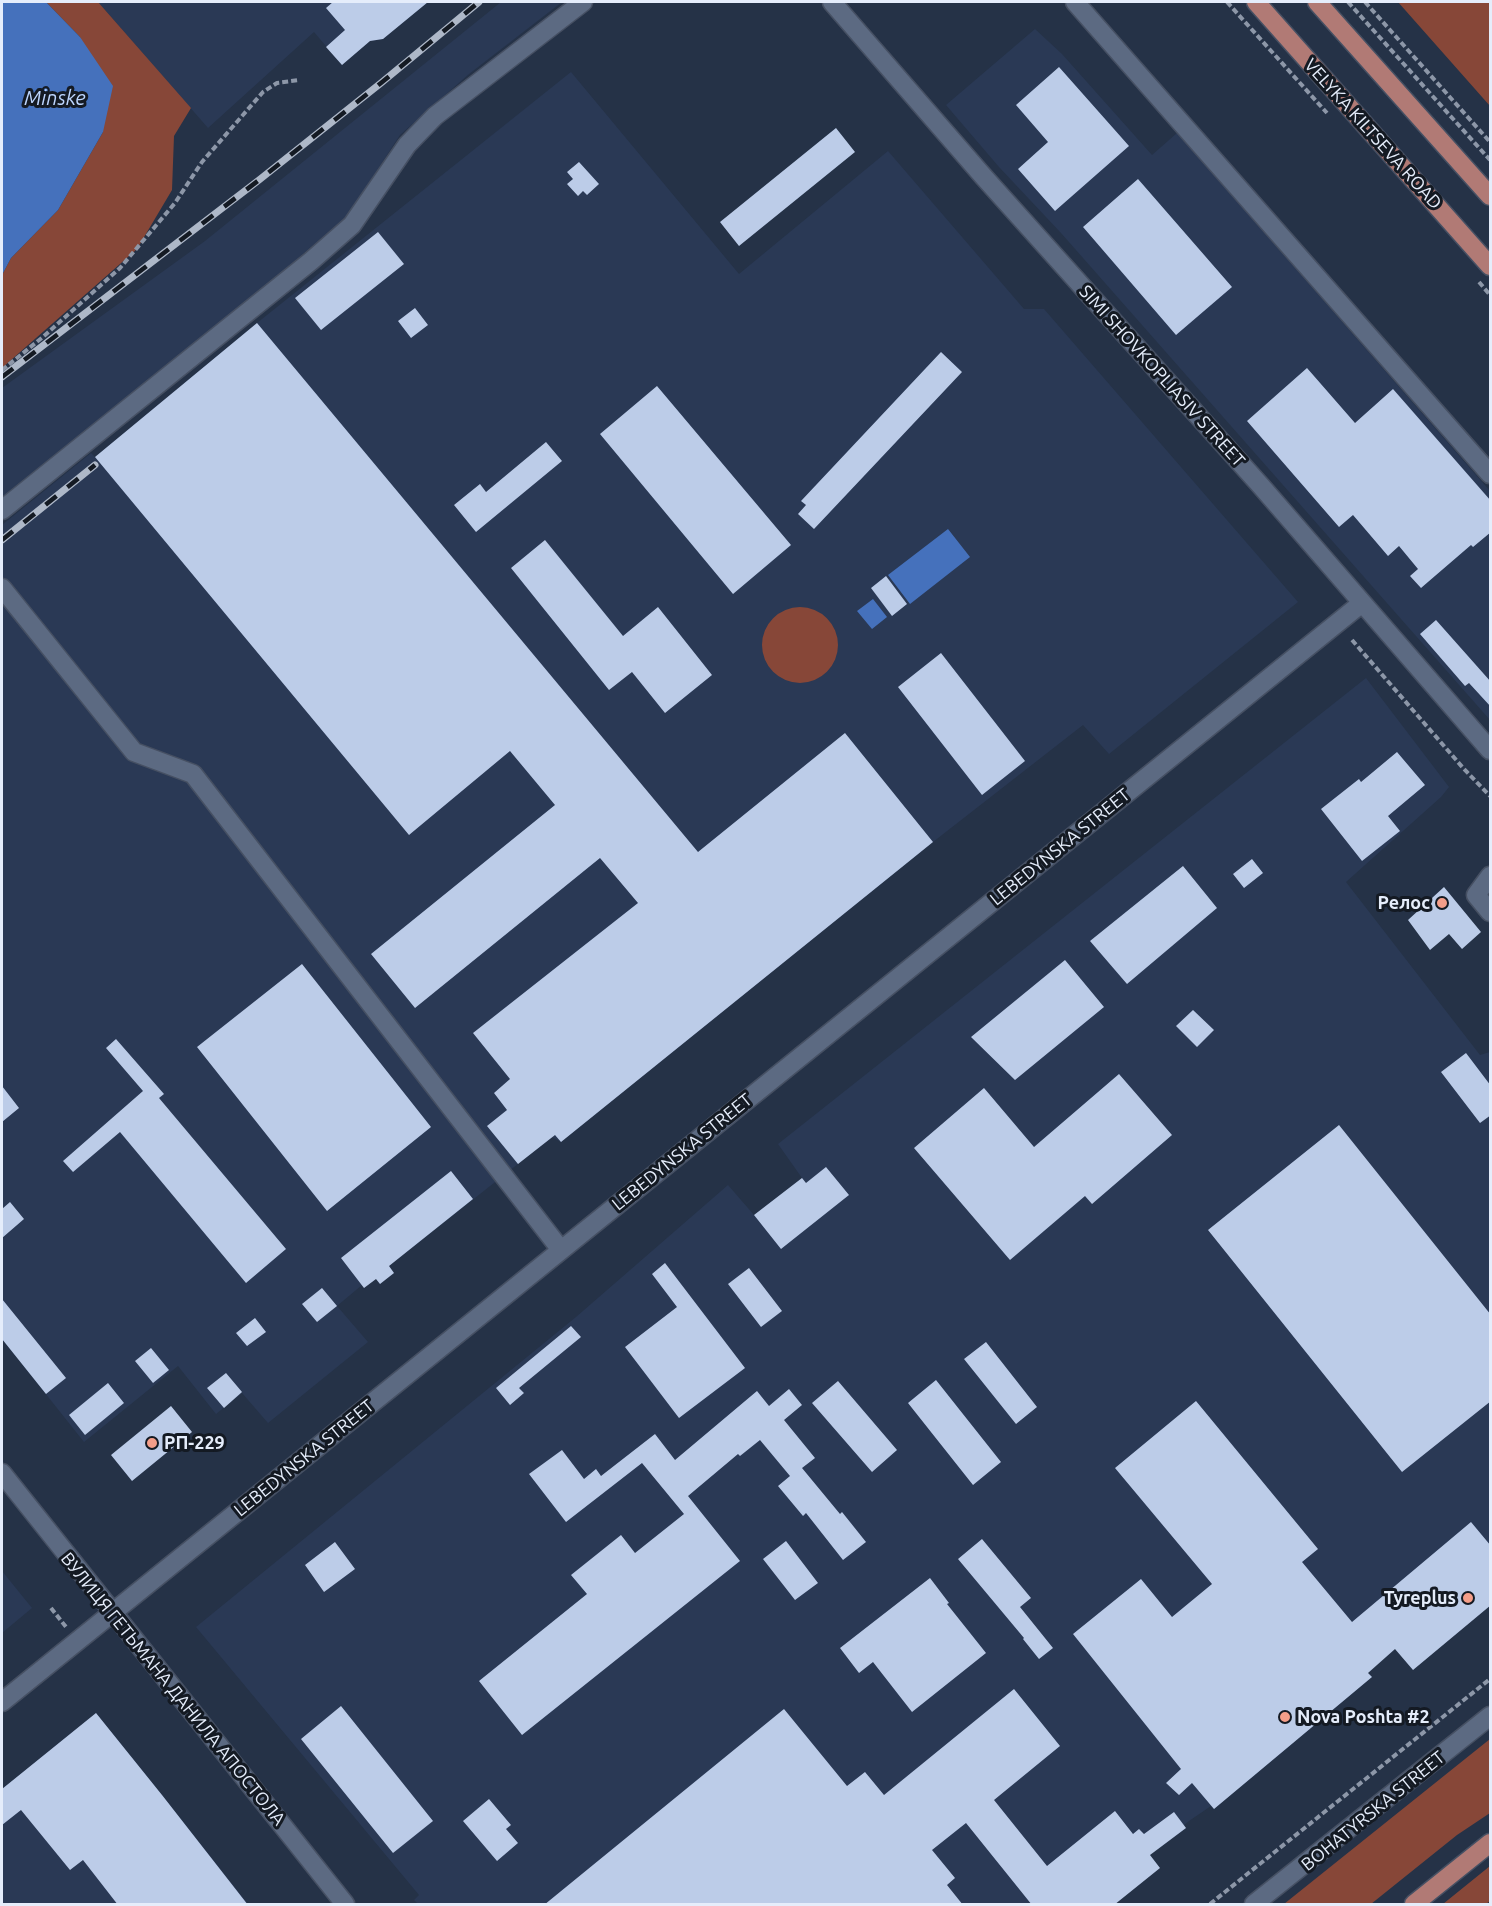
<!DOCTYPE html>
<html>
<head>
<meta charset="utf-8">
<style>
  body { margin:0 }
  #map { position:relative; width:1492px; height:1906px; overflow:hidden; background:#253247; font-family:Ubuntu,sans-serif }
  canvas { display:block }
  .frame { position:absolute; inset:0; border:3px solid #e5edfb; pointer-events:none }
</style>
</head>
<body>
<div id="map">
<canvas width="1492" height="1906"></canvas>
<div class="frame"></div>
</div>
<script>
const context = document.querySelector('canvas').getContext('2d');
context.lineJoin = 'round';
function paint(path, color) { context.fillStyle = color; context.fill(path, 'evenodd'); }
const toPath = rows => new Path2D(rows.map(r => 'M' + r).join(''));
function strokePath(path, color, width, dash) { context.strokeStyle = color; context.lineWidth = width; context.lineCap = dash ? 'butt' : 'round'; context.setLineDash(dash || []); context.stroke(path); }
function label(font, color, halo, rows, align = 'center') {
  context.font = font + ' Ubuntu,sans-serif'; context.lineWidth = 6; context.setLineDash([]); context.textBaseline = 'middle'; context.strokeStyle = halo; context.fillStyle = color; for (const [text, x, y, turn = 0] of rows) {
    context.save(); context.translate(x, y); context.rotate((+turn || 0) * Math.PI / 180); context.textAlign = isNaN(turn) ? turn : align; if (halo) context.strokeText(text, 0, 0); context.fillText(text, 0, 0); context.restore();
  }
}
const built = toPath([
  [98,2,428,2,383,39,370,41,342,65,314,32,208,128],
  [501,2,562,2,469,74,400,135,348,215,259,292,2,500,2,388,205,241],
  [1035,29,1062,54,1152,155,1177,133,1490,491,1490,720,1061,233,999,167,946,105],
  [571,72,739,274,888,151,1024,309,1044,309,1298,602,1109,754,1083,725,933,842,561,1142,552,1137,389,1266,394,1273,380,1284,376,1279,362,1285,337,1306,368,1342,268,1423,242,1393,216,1414,178,1366,84,1442,2,1339,2,525,91,453,95,457,257,323],
  [1366,678,1449,787,1441,797,1346,882,1480,1055,1490,1052,1490,1605,1395,1649,1368,1672,1372,1677,1214,1809,1211,1806,1189,1821,1184,1825,1186,1828,1158,1849,1142,1831,1152,1845,1114,1904,418,1904,414,1900,419,1895,196,1627,576,1317,728,1185,754,1215,802,1178,778,1144],
  [2,1571,32,1608,2,1633],
  [96,1713,162,1795,248,1904,2,1904,2,1789]
]);
const green = toPath([
  [46,2,98,2,191,108,174,136,172,190,137,249,2,368,2,275,11,258,58,210,103,132,80,37],
  [1398,2,1490,2,1490,106],
  '762 645a38 38 0 1 1 76 0a38 38 0 1 1-76 0Z',
  [1490,1739,1490,1813,1457,1835,1371,1904,1284,1904],
  [1490,1866,1490,1901,1486,1904,1443,1904]
]);
const water = toPath([
  [2,2,46,2,80,37,113,86,103,132,58,210,11,258,2,275],
  [948,529,970,557,910,604,888,575],
  [873,599,887,617,872,629,857,611]
]);
const building = toPath([
  [333,2,428,2,383,39,370,41,342,65,326,47,345,30,326,8],
  [1059,67,1129,146,1055,211,1018,169,1048,142,1016,105],
  [836,128,855,152,739,246,720,222],
  [579,162,599,184,587,195,583,191,578,196,567,184,573,179,567,172],
  [1138,179,1232,287,1176,335,1083,227],
  [378,232,404,264,321,330,295,298],
  [415,308,428,325,411,338,398,321],
  [257,323,698,852,845,733,933,842,561,1142,555,1135,518,1164,487,1126,507,1110,494,1093,510,1079,473,1033,638,903,600,858,415,1008,371,954,555,805,510,751,409,835,95,457],
  [941,352,962,372,814,529,798,514,806,505,801,501],
  [1307,368,1355,423,1393,389,1491,501,1491,532,1473,547,1471,545,1421,588,1410,576,1418,569,1399,546,1388,556,1353,515,1339,527,1247,421],
  [657,386,791,545,733,594,600,434],
  [546,442,562,461,476,532,454,505,480,484,486,492],
  [545,540,623,636,658,607,712,675,665,713,632,672,609,690,511,568],
  [886,576,907,604,892,616,871,588],
  [1436,620,1491,682,1491,707,1469,683,1465,686,1420,634],
  [941,653,1025,761,982,795,898,687],
  [1397,752,1425,785,1388,816,1400,831,1362,861,1321,809,1359,779,1361,782],
  [1252,859,1263,873,1244,888,1233,874],
  [1183,866,1217,908,1127,984,1090,941],
  [1444,887,1481,932,1462,949,1449,934,1430,950,1408,920],
  [1065,960,1104,1007,1015,1080,971,1037],
  [302,964,431,1127,327,1211,197,1047],
  [1193,1010,1214,1030,1197,1047,1176,1026],
  [116,1039,164,1094,159,1098,286,1249,246,1283,120,1132,73,1172,63,1161,143,1091,106,1048],
  [1466,1053,1491,1086,1491,1115,1480,1123,1441,1072],
  [1119,1074,1172,1135,1092,1204,1085,1196,1010,1260,914,1148,984,1088,1034,1147],
  [2,1086,19,1108,2,1122],
  [1339,1125,1491,1315,1491,1401,1402,1472,1208,1230],
  [826,1167,849,1195,781,1249,754,1215,802,1178,806,1183],
  [451,1171,473,1199,389,1266,394,1273,380,1284,376,1279,364,1288,341,1258],
  [10,1202,24,1219,2,1238,2,1209],
  [665,1263,745,1368,679,1418,625,1347,677,1307,652,1274],
  [749,1268,782,1311,761,1327,728,1284],
  [322,1288,337,1306,317,1322,302,1304],
  [2,1299,66,1378,46,1394,2,1339],
  [255,1318,266,1332,247,1346,236,1333],
  [571,1326,581,1337,519,1388,524,1393,510,1405,496,1388],
  [986,1342,1037,1407,1016,1424,964,1359],
  [151,1348,169,1370,153,1383,135,1361],
  [226,1373,242,1392,224,1408,207,1388],
  [936,1380,1001,1462,973,1485,908,1403],
  [838,1381,897,1450,872,1472,812,1403],
  [108,1383,124,1403,85,1435,69,1415],
  [789,1389,802,1405,784,1420,815,1458,802,1468,840,1514,842,1512,866,1542,843,1560,806,1513,803,1516,778,1486,790,1476,760,1440,740,1456,738,1454,688,1496,740,1561,522,1735,479,1681,587,1594,571,1575,621,1535,635,1553,684,1514,642,1463,566,1522,529,1474,562,1450,584,1479,596,1469,601,1476,655,1434,675,1460,757,1391,769,1406],
  [1196,1401,1318,1549,1302,1562,1352,1622,1471,1522,1491,1546,1491,1605,1413,1670,1395,1649,1368,1673,1372,1677,1214,1809,1192,1783,1179,1795,1166,1783,1181,1769,1073,1634,1141,1579,1172,1617,1212,1584,1115,1468],
  [171,1406,192,1432,132,1481,111,1455],
  [982,1539,1031,1598,1020,1607,1053,1648,1039,1659,1023,1639,1024,1638,958,1559],
  [786,1541,818,1583,795,1600,763,1559],
  [335,1542,355,1569,324,1592,305,1565],
  [930,1578,949,1603,947,1604,986,1653,912,1712,873,1662,859,1673,840,1648],
  [1014,1689,1060,1746,994,1800,1047,1866,1115,1811,1133,1834,1139,1829,1144,1834,1174,1812,1186,1828,1150,1855,1160,1868,1114,1905,1032,1905,966,1823,932,1850,955,1878,947,1885,963,1905,544,1905,784,1709,847,1786,865,1772,884,1795],
  [341,1706,433,1821,393,1853,301,1739],
  [96,1713,162,1795,248,1905,118,1905,83,1860,70,1870,21,1810,2,1825,2,1789],
  [489,1799,511,1825,506,1829,518,1843,497,1861,463,1821]
]);
const path = toPath([
  [1227,2,1327,113],
  [1348,2,1490,160],
  [1365,2,1490,142],
  [1479,282,1490,295],
  [2,370,43,337,120,268,175,203,202,162,263,92,277,83,299,80],
  [1352,640,1464,769,1490,796],
  [51,1608,66,1627],
  [1210,1904,1490,1679]
]);
const minor = toPath([
  [832,2,983,176,1261,486,1490,750],
  [1075,2,1490,474],
  [2,510,311,261,352,225,407,145,435,116,583,2],
  [2,588,134,752,193,774,561,1250],
  [1490,876,1476,895,1490,912],
  [2,1473,345,1904],
  [2,1702,1362,603],
  [1254,1904,1490,1716]
]);
const major = toPath([
  [1256,2,1490,266],
  [1317,2,1490,196],
  [1414,1904,1490,1843]
]);
const rail = toPath([
  [2,377,259,180,381,83,479,2],
  [2,540,95,465]
]);
const markers = [
  [1442,903,6,"#f49e89"],
  [152,1443,6,"#f49e89"],
  [1468,1598,6,"#f49e89"],
  [1285,1717,6,"#f49e89"]
];
const streetNames = [
  ["VELYKA KILTSEVA ROAD",1373,134,48],
  ["SIMI SHOVKOPLIASIV STREET",1162,376,48],
  ["LEBEDYNSKA STREET",1060,847,-39],
  ["LEBEDYNSKA STREET",682,1152,-39],
  ["LEBEDYNSKA STREET",304,1458,-39],
  ["ВУЛИЦЯ ГЕТЬМАНА ДАНИЛА АПОСТОЛА",173,1689,51],
  ["BOHATYRSKA STREET",1373,1811,-39]
];
const poiNames = [
  ["Релос",1430,903],
  ["РП-229",164,1443,"left"],
  ["Tyreplus",1456,1598],
  ["Nova Poshta #2",1297,1717,"left"]
];
const waterNames = [
  ["Minske",55,98]
];
paint(built, '#2a3955');
paint(green, '#874738');
paint(water, '#4571bc');
paint(building, '#bccce8');
strokePath(minor, '#465063', 21);
strokePath(major, '#465063', 21);
strokePath(path, '#8d97a8', 4, [6, 3]);
strokePath(minor, '#5c6a82', 18);
strokePath(major, '#b17a75', 18);
strokePath(rail, '#aeb8c8', 7);
strokePath(rail, '#141a23', 4.5, [14]);
for (const [x, y, r, color] of markers) { const dot = new Path2D(); dot.arc(x, y, r, 0, 2 * Math.PI); context.fillStyle = color; context.fill(dot); strokePath(dot, '#141a23', 2); }
label('18px', '#e5edfb', '#141a23', streetNames);
label('bold 18px', '#e5edfb', '#141a23', poiNames, 'right');
label('italic 20px', '#bdd6ff', '#141a23', waterNames);
</script>
</body>
</html>
